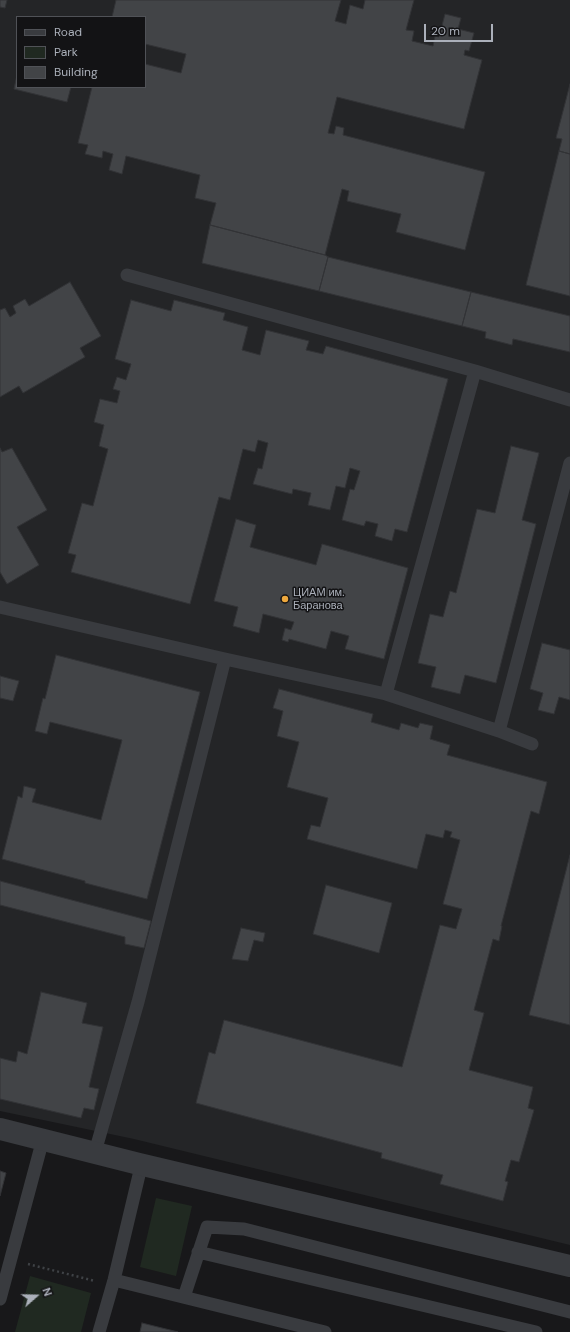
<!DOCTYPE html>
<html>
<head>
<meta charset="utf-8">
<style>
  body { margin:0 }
  #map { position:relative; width:570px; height:1332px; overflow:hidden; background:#18181a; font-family:"DM Sans",sans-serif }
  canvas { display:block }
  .legend { position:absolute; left:16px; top:16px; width:130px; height:72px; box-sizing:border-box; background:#131315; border:1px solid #505257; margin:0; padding:5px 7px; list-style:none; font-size:12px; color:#abb0ba }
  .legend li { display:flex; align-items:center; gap:8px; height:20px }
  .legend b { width:20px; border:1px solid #505257 }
  .north { position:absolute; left:16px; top:1276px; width:40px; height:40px; -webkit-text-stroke:3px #131315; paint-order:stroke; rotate:70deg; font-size:11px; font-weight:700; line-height:16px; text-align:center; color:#abb0ba }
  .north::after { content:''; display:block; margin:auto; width:14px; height:18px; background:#abb0ba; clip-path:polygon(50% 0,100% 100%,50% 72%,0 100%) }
  .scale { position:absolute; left:424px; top:24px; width:69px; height:18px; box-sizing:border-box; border:2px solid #abb0ba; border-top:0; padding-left:5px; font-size:12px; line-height:14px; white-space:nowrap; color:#abb0ba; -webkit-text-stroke:3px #131315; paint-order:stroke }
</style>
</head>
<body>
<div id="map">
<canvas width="570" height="1332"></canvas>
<ul class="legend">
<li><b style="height:5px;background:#393b3f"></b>Road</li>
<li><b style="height:11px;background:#202921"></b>Park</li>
<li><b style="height:11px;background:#424447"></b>Building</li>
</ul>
<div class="north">N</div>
<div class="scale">20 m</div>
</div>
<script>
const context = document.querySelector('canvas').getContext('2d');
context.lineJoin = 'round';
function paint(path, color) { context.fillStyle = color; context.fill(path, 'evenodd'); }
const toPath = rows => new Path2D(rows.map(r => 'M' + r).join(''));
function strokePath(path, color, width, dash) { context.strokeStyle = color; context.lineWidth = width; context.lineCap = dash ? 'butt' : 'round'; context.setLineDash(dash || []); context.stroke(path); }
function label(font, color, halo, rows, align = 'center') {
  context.font = font + ' "DM Sans",sans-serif'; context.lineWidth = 3; context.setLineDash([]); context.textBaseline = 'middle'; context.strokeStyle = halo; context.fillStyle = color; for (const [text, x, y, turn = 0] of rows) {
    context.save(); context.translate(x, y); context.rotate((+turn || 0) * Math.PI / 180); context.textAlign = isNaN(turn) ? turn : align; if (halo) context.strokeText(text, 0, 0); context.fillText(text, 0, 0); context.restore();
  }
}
const built = toPath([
  [0,0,570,0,570,1245,134,1139,0,1111],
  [17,17,145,17,145,87,17,87]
]);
const green = toPath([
  [156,1198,192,1206,176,1276,140,1267],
  [30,1276,91,1293,81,1332,15,1332]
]);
const building = toPath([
  [0,0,7,0,5,8,0,7,0,0],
  [116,0,341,0,335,21,346,24,350,5,363,9,365,0,414,0,406,30,414,31,412,41,433,46,435,36,439,37,445,14,461,18,458,29,474,33,469,51,465,50,464,55,482,60,464,129,337,97,328,133,334,134,336,126,344,128,343,135,485,172,465,250,396,232,401,214,347,201,349,191,342,189,325,255,210,225,216,203,195,198,200,175,126,156,122,174,109,170,113,154,103,151,102,158,85,154,88,145,78,143,92,87,145,87,145,64,181,73,186,54,145,44,145,17,112,17,116,0],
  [17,75,17,87,71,87,67,102,14,89,17,75],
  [570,84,570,154,559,151,562,139,556,138,570,84],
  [559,151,570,154,570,296,526,285,559,151],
  [210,225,325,255,328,257,319,291,202,263,210,225],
  [328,257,471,292,462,326,319,291,328,257],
  [70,282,101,336,80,348,85,357,23,393,19,386,0,397,0,310,5,308,10,317,16,313,13,306,25,299,29,306,70,282],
  [471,292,570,316,570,352,513,339,512,345,485,338,486,332,462,326,471,292],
  [131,300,171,311,174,300,225,313,223,320,248,327,242,350,260,355,266,330,309,341,306,350,323,354,326,346,448,379,407,532,395,529,392,541,375,536,378,524,366,521,364,526,342,520,350,489,354,490,360,471,350,468,345,488,336,486,330,510,308,505,311,493,293,489,292,494,253,484,258,468,262,469,268,443,258,440,255,452,243,449,230,500,219,497,190,604,71,572,76,555,68,553,82,503,93,506,108,449,99,446,104,425,94,422,100,399,117,403,120,391,113,389,117,377,126,380,131,364,115,359,131,300],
  [511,446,539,453,522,520,536,524,496,683,465,675,460,694,431,687,436,667,418,663,430,614,443,617,450,591,456,593,477,509,495,513,511,446],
  [0,448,2,452,12,448,47,510,17,527,39,565,7,584,0,572,0,448],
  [236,519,256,525,250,547,316,565,322,544,408,568,384,659,345,649,349,636,331,631,326,649,289,639,288,642,282,640,285,628,291,630,294,622,263,614,259,633,233,626,238,607,214,601,236,519],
  [542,643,570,650,570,700,559,697,554,714,538,710,543,693,530,689,542,643],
  [56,655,200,692,147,899,85,883,85,881,2,859,18,796,22,798,24,786,36,789,32,802,101,820,122,740,50,722,47,734,35,731,43,698,45,699,56,655],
  [0,676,19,681,13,701,0,698,0,676],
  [279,689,373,714,371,722,399,730,401,723,418,728,420,723,433,726,430,739,450,745,447,755,547,782,539,814,531,811,501,926,502,926,499,941,493,939,474,1010,484,1013,469,1070,533,1087,528,1108,534,1110,519,1162,511,1160,505,1181,508,1182,503,1201,440,1184,443,1175,381,1158,382,1153,196,1103,209,1052,215,1054,224,1020,402,1067,440,925,456,929,462,909,443,904,460,840,450,837,452,832,445,830,443,838,426,834,417,869,307,839,311,825,320,827,328,798,287,787,299,742,277,736,283,711,273,708,279,689],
  [570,855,570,1025,529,1015,570,855],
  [0,881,151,921,144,948,125,944,125,937,0,905,0,881],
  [326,885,392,903,379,953,313,934,326,885],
  [241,928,265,933,263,942,254,940,248,961,232,959,241,928],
  [41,992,87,1003,82,1023,103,1027,89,1087,99,1089,94,1110,84,1108,81,1118,0,1099,0,1058,16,1062,18,1051,27,1054,41,992],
  [0,1171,6,1173,0,1196,0,1171],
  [142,1323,178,1332,140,1332,142,1323]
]);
const path = toPath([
  [28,1264,95,1281]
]);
const lane = toPath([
  [127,275,475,371,570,400],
  [0,607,225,659,386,694,499,731,532,744],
  [386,694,475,371],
  [499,731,570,463],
  [95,1152,138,1002,225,659],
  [198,1252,536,1332],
  [114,1280,325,1332],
  [184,1297,207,1227,244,1229,570,1312],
  [0,1299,43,1139],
  [99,1332,114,1280,139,1175,139,1164]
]);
const street = toPath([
  [0,1129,139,1164,570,1266]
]);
const markers = [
  [285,599,4,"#eea83d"]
];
const poiNames = [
  ["ЦИАМ им.",293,593],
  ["Баранова",293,606]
];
paint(built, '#242527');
paint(green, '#202921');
paint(building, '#424447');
strokePath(building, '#323336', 1);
strokePath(path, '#3f4246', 2.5, [2, 3]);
strokePath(lane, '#393b3f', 13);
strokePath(street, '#393b3f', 22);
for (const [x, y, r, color] of markers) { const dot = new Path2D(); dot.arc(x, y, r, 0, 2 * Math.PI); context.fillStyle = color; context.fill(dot); strokePath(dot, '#131315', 1.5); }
label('11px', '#abb0ba', '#131315', poiNames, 'left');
</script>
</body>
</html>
